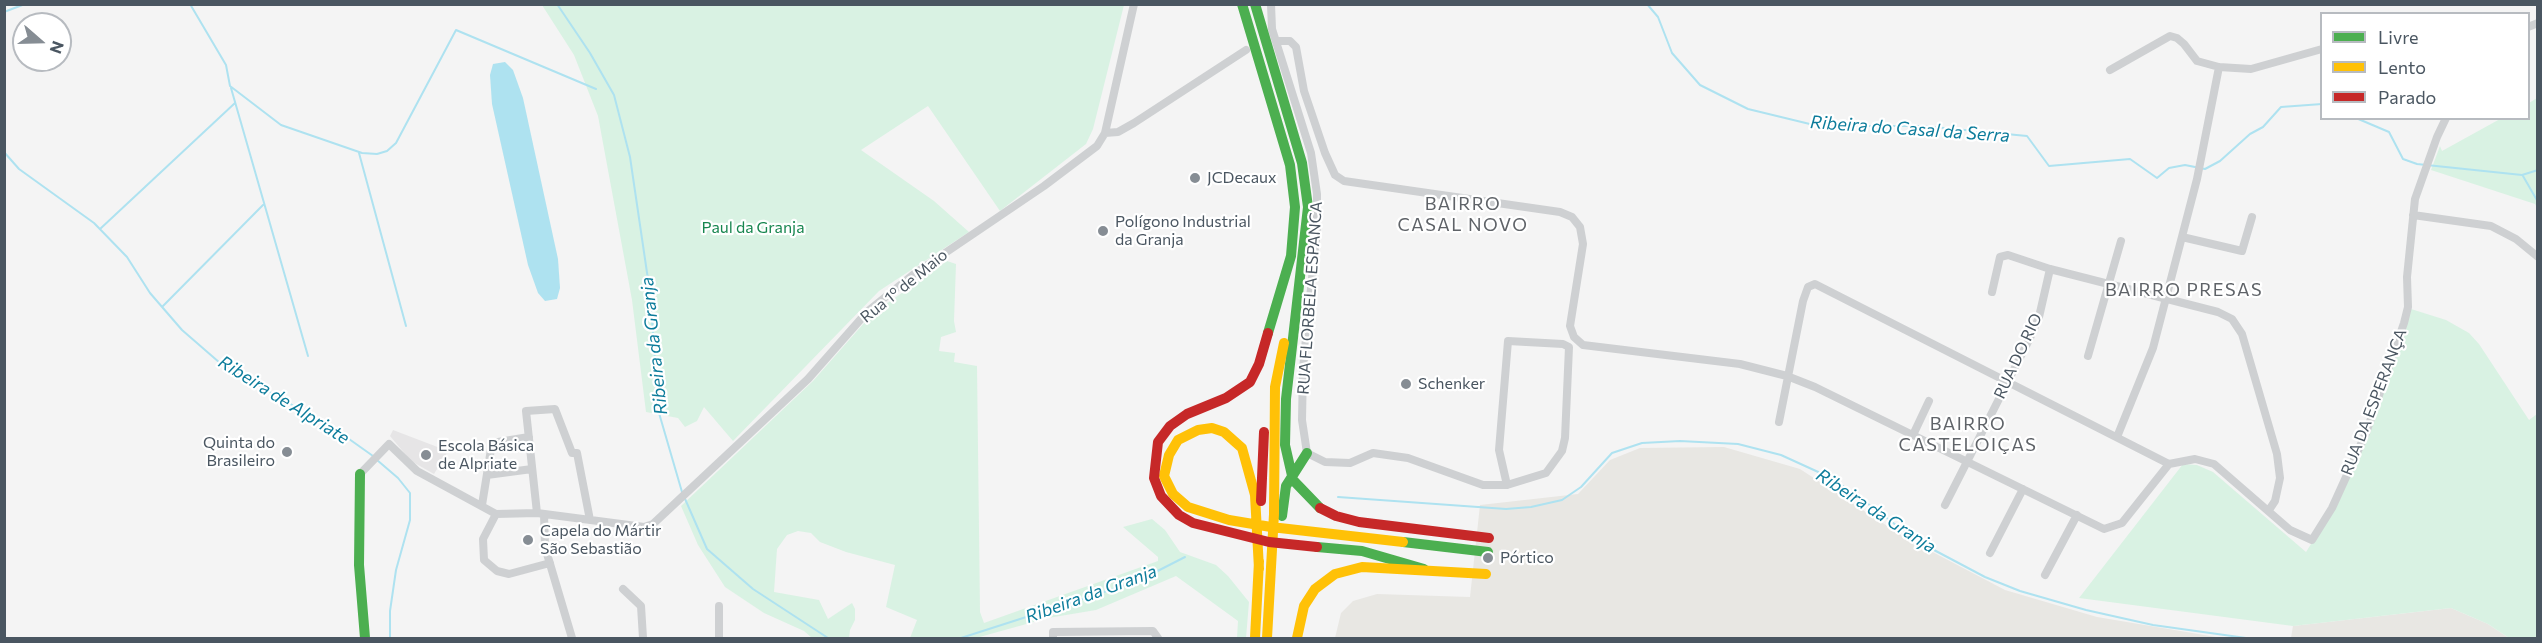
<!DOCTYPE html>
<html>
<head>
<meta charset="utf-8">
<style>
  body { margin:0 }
  #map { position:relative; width:2542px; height:643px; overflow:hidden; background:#f4f4f4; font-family:Commissioner,sans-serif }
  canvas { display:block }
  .frame { position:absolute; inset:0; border:6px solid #4a5661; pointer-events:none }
  .legend { position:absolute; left:2320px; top:12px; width:210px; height:108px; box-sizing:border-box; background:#fff; border:2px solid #b7bbc0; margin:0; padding:8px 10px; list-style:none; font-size:18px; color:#4a5661 }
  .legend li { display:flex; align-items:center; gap:12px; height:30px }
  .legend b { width:30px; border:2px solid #b7bbc0 }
  .north { position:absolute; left:12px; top:12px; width:60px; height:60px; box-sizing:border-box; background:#fff; border:2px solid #b7bbc0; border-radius:50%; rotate:110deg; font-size:16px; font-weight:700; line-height:24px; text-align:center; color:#4a5661 }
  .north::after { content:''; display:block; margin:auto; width:21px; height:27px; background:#868d94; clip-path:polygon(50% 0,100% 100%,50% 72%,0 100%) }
</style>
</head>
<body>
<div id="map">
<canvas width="2542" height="643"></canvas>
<div class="frame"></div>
<ul class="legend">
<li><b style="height:8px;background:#4caf50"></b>Livre</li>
<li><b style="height:8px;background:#ffc107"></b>Lento</li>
<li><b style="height:8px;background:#c62828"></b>Parado</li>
</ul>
<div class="north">N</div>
</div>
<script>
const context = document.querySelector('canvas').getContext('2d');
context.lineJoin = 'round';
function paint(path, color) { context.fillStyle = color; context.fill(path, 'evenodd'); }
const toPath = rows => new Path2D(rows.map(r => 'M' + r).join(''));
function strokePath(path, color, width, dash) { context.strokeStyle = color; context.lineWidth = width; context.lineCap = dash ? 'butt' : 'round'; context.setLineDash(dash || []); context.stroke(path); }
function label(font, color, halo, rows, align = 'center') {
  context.font = font + ' Commissioner,sans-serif'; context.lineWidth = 4.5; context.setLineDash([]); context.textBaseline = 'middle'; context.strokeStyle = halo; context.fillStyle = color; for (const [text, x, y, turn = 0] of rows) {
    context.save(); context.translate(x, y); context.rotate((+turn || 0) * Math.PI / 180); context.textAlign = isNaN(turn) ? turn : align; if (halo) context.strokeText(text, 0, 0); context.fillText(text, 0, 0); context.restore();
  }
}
const commercial = toPath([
  [1724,447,1800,469,1904,537,2005,590,2097,617,2222,638,1335,638,1341,613,1353,601,1377,594,1470,597,1480,505,1578,494,1610,460,1640,448],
  [2451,608,2488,624,2509,638,2291,638,2293,626]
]);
const education = toPath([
  [393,430,448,451,434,474,411,461,390,436]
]);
const green = toPath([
  [542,5,1124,5,1093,129,1086,144,1000,211,928,106,861,150,934,201,969,232,879,291,733,441,704,407,697,421,685,427,678,418,646,412,632,300,598,116,574,55],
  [2537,98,2537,208,2535,204,2431,170,2440,146,2442,151,2500,119,2528,118,2529,103],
  [947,261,956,264,954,321,956,332,941,337,939,351,955,353,954,362,977,366,980,612,984,623,1158,561,1158,557,1123,527,1152,519,1165,530,1180,552,1216,565,1228,576,1249,602,1246,638,1237,638,1238,621,1176,576,1096,610,1048,618,976,638,910,638,917,620,886,607,895,565,846,552,820,542,811,533,798,531,787,535,777,549,774,592,819,600,828,619,852,603,855,609,855,620,850,630,849,638,812,638,804,631,764,613,725,587,698,545,681,506,813,381,872,314],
  [2411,309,2446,320,2469,333,2479,344,2529,420,2537,414,2537,638,2509,638,2488,624,2451,608,2293,626,2079,598,2183,464,2197,465,2213,472,2306,552,2335,506]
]);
const water = toPath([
  [505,62,513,70,523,98,558,259,560,288,557,299,545,301,538,293,528,265,492,104,490,75,493,64]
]);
const stream = toPath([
  [190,4,226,65,230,86,281,125,362,153,377,154,387,151,396,143,456,30,596,89],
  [557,4,590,53,614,95,630,157,650,293,659,413,682,492,707,549,753,589,828,638],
  [1647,4,1658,17,1672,53,1700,85,1748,109,1818,126,1923,126,2027,136,2049,166,2130,159,2157,178,2169,168,2185,165,2205,169,2220,161,2250,134,2263,127,2281,107,2322,104],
  [4,12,25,4],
  [231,88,308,356],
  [2356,118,2389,132,2403,159,2417,164,2522,175,2538,170],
  [4,152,19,169,94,223,127,257,150,293,182,330,220,363,342,434,373,456],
  [359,153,406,326],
  [2523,176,2538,202],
  [100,229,235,103],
  [162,307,263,205],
  [377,460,398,478,410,493,410,520,396,570,390,611,390,638],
  [1338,497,1506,509,1531,507,1562,500,1581,487,1612,453,1642,443,1680,441,1738,444,1781,455,1827,476,1851,491,1917,541,1985,577,2020,591,2086,610,2153,625,2246,638],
  [961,638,1138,581,1185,557]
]);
const street = toPath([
  [1271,4,1272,29,1311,153,1317,194,1317,228,1303,369,1302,420,1307,453,1325,462,1350,463,1373,453,1408,458,1483,485,1507,485,1546,473,1562,451,1565,438,1569,347,1563,344,1508,341,1499,450,1507,485],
  [2528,27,2538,23],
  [1278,41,1290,41,1296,47,1304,91,1325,153,1335,175,1344,181,1560,212,1572,217,1580,227,1583,244,1570,326,1574,337,1583,345,1740,364,1787,376,1815,387,2104,529,2122,523,2169,464],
  [2110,70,2170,36,2177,38,2184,44,2197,61,2219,67,2251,69,2322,49],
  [1105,133,1118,132,1134,123,1246,50],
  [2413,215,2491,226,2516,239,2538,257],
  [2182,237,2242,251,2252,217],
  [1992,292,2000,257,2008,255,2050,269,2218,312,2232,319,2242,334,2277,454,2280,478,2275,501,2269,510],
  [2088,356,2121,241],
  [1779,422,1803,301,1808,287,1815,284,2169,464,2195,459,2214,464,2290,530,2312,540,2332,508,2366,433,2404,323,2408,307,2407,277,2415,199,2437,137,2446,118],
  [1913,435,1929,401],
  [2117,437,2153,348,2197,179,2219,67],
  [360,474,389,444,417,471,496,514],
  [487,475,532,469],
  [482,505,492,443,529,437],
  [1945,505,2030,338,2039,317,2050,269],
  [537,513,526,411,555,409,572,453,577,453,590,520],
  [496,514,537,513,644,527,653,524,808,379,868,311,914,274,1044,186,1097,146,1105,133,1134,4],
  [496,514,483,539,484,560,497,571,509,574,550,563],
  [544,514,545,547,572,638],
  [1990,553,2023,489],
  [2045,575,2077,515],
  [623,589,641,606,643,638],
  [719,606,719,638],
  [1053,638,1053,632,1153,631,1158,638]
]);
const fast = toPath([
  [1242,4,1290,165,1295,207,1291,256,1268,333],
  [1255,4,1302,163,1308,207,1286,399,1285,445,1293,480,1320,508],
  [360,474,359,565,365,638],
  [1282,516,1286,486,1307,453],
  [1403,542,1488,552],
  [1317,547,1362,551,1424,569]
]);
const slow = toPath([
  [1259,569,1255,495,1242,448,1224,432,1212,428,1198,430,1178,440,1169,455,1164,476,1173,494,1188,507,1229,520,1271,527,1403,542],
  [1255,638,1259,561],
  [1267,638,1274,514,1275,387,1284,343],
  [1297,638,1304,606,1315,589,1335,574,1362,567,1486,574]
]);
const jam = toPath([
  [1268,333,1259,364,1250,382,1226,398,1187,414,1170,426,1158,442,1154,478,1161,496,1179,515,1193,523,1269,542,1317,547],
  [1261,501,1264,432],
  [1320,508,1336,516,1359,522,1489,538]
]);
const markers = [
  [1195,178,6,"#868d94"],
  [1103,231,6,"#868d94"],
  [1406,384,6,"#868d94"],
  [287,452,6,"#868d94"],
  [426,455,6,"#868d94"],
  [528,540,6,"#868d94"],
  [1488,558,6,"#868d94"]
];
const poiNames = [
  ["JCDecaux",1207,178],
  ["Polígono Industrial",1115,222],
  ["da Granja",1115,240],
  ["Schenker",1418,384],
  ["Quinta do",275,443,"right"],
  ["Brasileiro",275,461,"right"],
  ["Escola Básica",438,446],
  ["de Alpriate",438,464],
  ["Capela do Mártir",540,531],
  ["São Sebastião",540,549],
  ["Pórtico",1500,558]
];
const parkNames = [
  ["Paul da Granja",753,228]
];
const streetNames = [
  ["Rua 1º de Maio",904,286,-39],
  ["RUA FLORBELA ESPANCA",1310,298,-86],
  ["RUA DO RIO",2018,356,-65],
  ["RUA DA ESPERANÇA",2374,402,-69]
];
const waterNames = [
  ["Ribeira do Casal da Serra",1910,129,4],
  ["Ribeira da Granja",654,346,-96],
  ["Ribeira de Alpriate",284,400,32],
  ["Ribeira da Granja",1876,511,33],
  ["Ribeira da Granja",1091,594,-20]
];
const neighbourhoodNames = [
  ["BAIRRO",1463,204],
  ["CASAL NOVO",1463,225],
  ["BAIRRO PRESAS",2184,290],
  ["BAIRRO",1968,424],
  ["CASTELOIÇAS",1968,445]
];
paint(commercial, '#e8e7e3');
paint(education, '#e6e5e6');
paint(green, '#d9f2e3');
paint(water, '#aee2f0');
strokePath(stream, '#aee2f0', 2);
strokePath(street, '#ced0d2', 8);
strokePath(fast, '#4caf50', 10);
strokePath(slow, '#ffc107', 10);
strokePath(jam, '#c62828', 10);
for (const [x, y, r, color] of markers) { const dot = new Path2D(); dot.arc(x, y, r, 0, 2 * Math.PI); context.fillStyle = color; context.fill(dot); strokePath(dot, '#fff', 2); }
label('16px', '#4a5661', '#fff', poiNames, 'left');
label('16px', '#17864f', '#fff', parkNames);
label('16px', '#4a5661', '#fff', streetNames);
label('italic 18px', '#0c7c9b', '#fff', waterNames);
context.letterSpacing = '1.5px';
label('18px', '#5f6368', '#fff', neighbourhoodNames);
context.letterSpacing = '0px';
</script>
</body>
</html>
